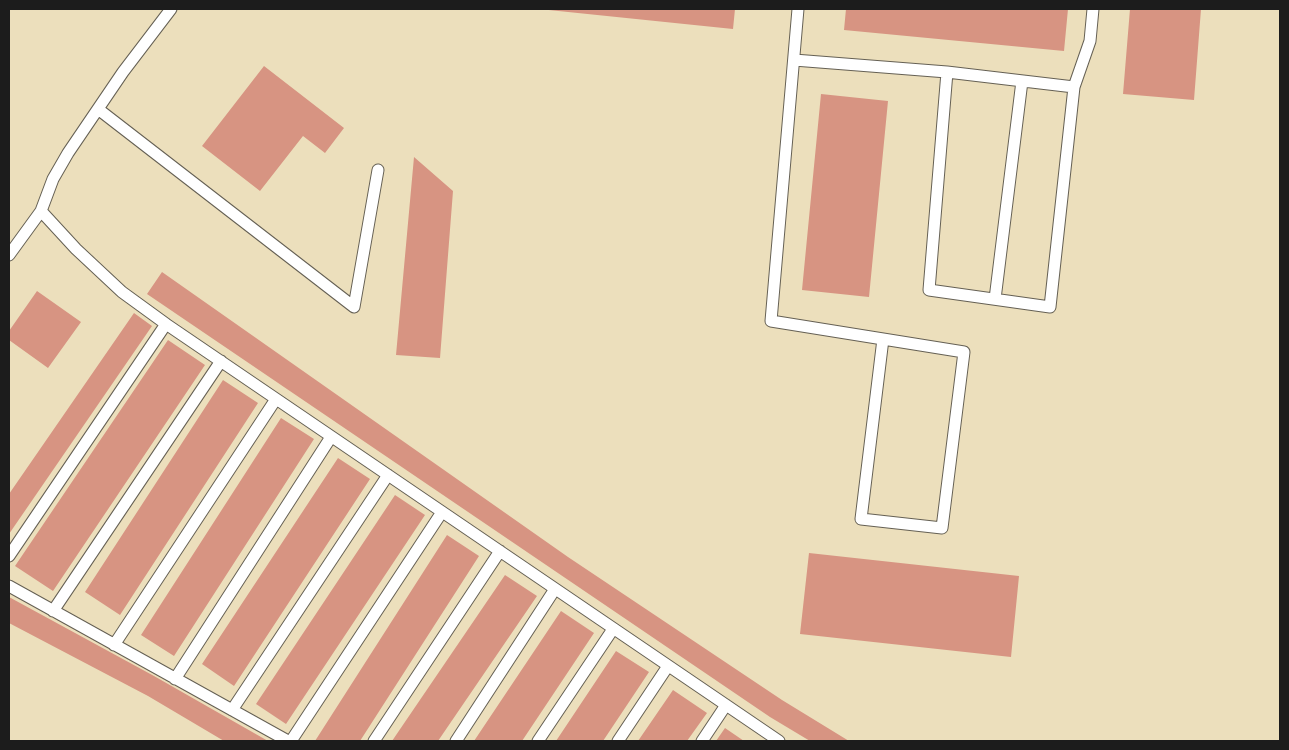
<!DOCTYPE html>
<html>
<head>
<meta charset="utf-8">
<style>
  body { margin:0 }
  #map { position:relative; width:1289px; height:750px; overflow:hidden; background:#ecdfbc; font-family:"Shantell Sans",sans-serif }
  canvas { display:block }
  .frame { position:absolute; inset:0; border:10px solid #1c1c1c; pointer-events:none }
</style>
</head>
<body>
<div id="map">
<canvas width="1289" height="750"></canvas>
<div class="frame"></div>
</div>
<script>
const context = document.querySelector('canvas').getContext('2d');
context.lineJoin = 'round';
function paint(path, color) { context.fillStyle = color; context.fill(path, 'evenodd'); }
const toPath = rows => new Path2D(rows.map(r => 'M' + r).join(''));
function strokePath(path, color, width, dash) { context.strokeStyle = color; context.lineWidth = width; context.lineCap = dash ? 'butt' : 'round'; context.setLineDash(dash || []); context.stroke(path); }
const building = toPath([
  [539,9,735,9,733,29],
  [846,9,1068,9,1064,51,844,30],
  [1130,9,1201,9,1194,100,1123,94],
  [264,66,344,128,325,153,303,136,260,191,202,146],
  [821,94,888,101,869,297,802,290],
  [414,157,453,191,440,358,396,355],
  [162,272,568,557,782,700,849,741,810,741,770,717,147,294],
  [37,291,81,322,48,368,9,340,9,331],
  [134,313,152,326,9,534,9,494],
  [168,340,205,365,53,591,15,566],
  [223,380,258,403,120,615,85,592],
  [281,418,314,439,174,656,141,635],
  [338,458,370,479,234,686,202,664],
  [395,495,425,515,286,724,256,704],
  [447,535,479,556,360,741,315,741],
  [809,553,1019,576,1011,657,800,634],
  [505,575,537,596,438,741,392,741],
  [9,597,154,676,268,741,224,741,148,696,9,623],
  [561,611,594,633,522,741,474,741],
  [616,651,649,672,603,741,556,741],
  [673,690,707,713,687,741,638,741],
  [725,728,744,741,716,741]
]);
const service = toPath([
  [171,9,123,72,68,153,53,179,41,211,76,249,122,292,166,324,779,741],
  [798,9,771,321,964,352,942,528,861,519,883,339],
  [794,60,947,72,929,290,1050,307,1074,87,947,72],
  [1074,87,1090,41,1093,9],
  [98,109,354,307,378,170],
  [9,255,41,211],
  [995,299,1022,81],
  [9,556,166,324],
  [9,586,288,741],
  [53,611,221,361],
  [114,645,276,399],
  [175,679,331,437],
  [232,710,388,475],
  [291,741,442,512],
  [374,741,500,551],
  [456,741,555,589],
  [538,741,613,629],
  [618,741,668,666],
  [702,741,726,705]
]);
paint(building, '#d79482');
strokePath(service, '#656054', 13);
strokePath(service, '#fff', 11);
</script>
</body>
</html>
